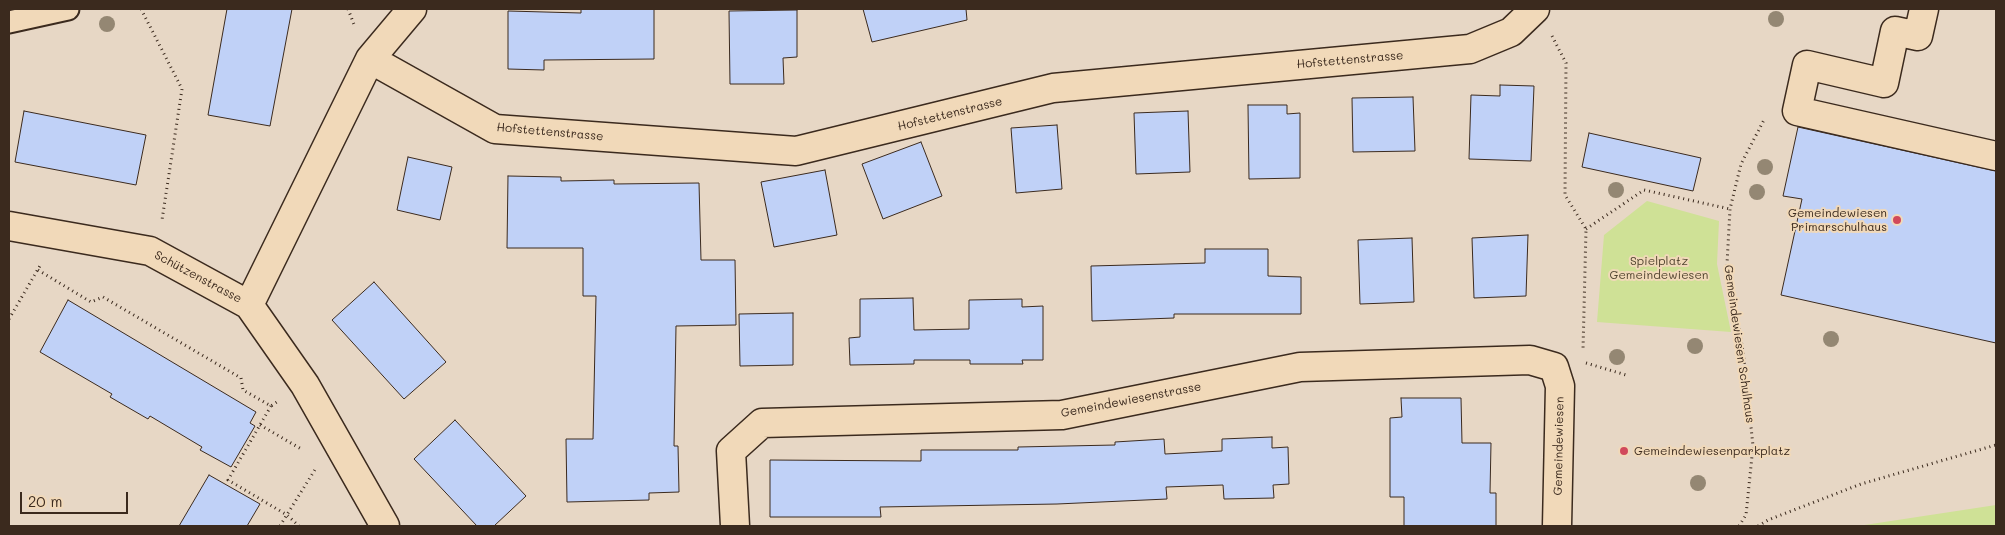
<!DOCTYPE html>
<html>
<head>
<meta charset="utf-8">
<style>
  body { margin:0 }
  #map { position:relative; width:2005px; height:535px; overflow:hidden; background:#e7d7c5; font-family:Mali,sans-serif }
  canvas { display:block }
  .frame { position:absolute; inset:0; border:10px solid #3b2a1e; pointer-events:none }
  .scale { position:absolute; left:20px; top:492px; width:108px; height:22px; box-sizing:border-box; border:2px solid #3b2a1e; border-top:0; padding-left:6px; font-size:15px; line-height:18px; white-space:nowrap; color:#3b2a1e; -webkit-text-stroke:4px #f1d9b9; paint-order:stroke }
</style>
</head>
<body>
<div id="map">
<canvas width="2005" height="535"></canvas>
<div class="frame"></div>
<div class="scale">20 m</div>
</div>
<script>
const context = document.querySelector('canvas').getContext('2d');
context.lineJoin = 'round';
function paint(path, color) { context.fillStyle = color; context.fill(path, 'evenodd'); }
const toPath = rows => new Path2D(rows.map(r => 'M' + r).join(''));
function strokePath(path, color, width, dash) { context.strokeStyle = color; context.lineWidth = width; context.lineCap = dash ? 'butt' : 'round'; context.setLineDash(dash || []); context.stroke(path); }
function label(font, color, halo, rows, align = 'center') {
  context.font = font + ' Mali,sans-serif'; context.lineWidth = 4; context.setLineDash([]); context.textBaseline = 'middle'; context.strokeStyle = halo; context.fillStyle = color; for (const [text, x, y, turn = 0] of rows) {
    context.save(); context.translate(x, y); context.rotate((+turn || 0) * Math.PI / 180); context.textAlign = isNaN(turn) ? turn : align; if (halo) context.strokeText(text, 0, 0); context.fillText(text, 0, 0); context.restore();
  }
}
const green = toPath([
  [1647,201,1719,221,1717,264,1731,332,1597,322,1604,235],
  [1996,505,1996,526,1858,526]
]);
const building = toPath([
  [227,9,292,9,270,126,208,115,227,9],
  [581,9,654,9,654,59,544,60,544,70,508,69,508,11,581,13,581,9],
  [863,9,966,9,967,20,872,42,863,9],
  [797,10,797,57,783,58,784,84,730,84,729,11,797,10],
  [1500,85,1534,86,1531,161,1469,159,1471,95,1500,96,1500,85],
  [1413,97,1415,151,1353,152,1352,98,1413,97],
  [1248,105,1287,105,1287,114,1300,113,1300,178,1249,179,1248,105],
  [24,111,146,135,136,185,15,162,24,111],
  [1188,111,1190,172,1136,174,1134,113,1188,111],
  [1057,125,1062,189,1016,193,1011,128,1057,125],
  [1798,127,1996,171,1996,343,1781,295,1802,199,1783,196,1798,127],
  [1589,133,1701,158,1693,191,1582,167,1589,133],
  [921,142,942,196,883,219,862,164,921,142],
  [408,157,452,167,440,220,397,210,408,157],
  [825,170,837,235,774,247,761,182,825,170],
  [508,176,561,177,561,181,614,180,614,184,699,183,701,260,735,260,736,325,676,326,674,446,678,446,679,492,649,493,649,500,567,502,566,439,593,439,596,296,583,296,583,248,507,248,508,176],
  [1528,235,1526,296,1474,298,1472,238,1528,235],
  [1412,238,1414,302,1360,304,1358,240,1412,238],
  [1205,249,1268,249,1268,276,1301,277,1301,314,1174,314,1174,318,1092,321,1091,266,1205,263,1205,249],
  [374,282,446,362,404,399,332,320,374,282],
  [913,298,914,330,969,329,969,300,1022,299,1022,307,1043,306,1043,360,1022,360,1023,364,970,364,970,360,914,360,914,364,850,365,849,338,860,337,860,299,913,298],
  [68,300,256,412,250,423,255,426,231,467,200,450,202,447,150,416,148,419,110,397,112,394,40,352,68,300],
  [793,313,793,365,740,366,739,314,793,313],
  [1401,398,1461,398,1462,443,1491,443,1490,493,1496,493,1496,526,1404,526,1404,497,1390,497,1390,418,1402,417,1401,398],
  [455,420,526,496,494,526,477,526,414,459,455,420],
  [1272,437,1272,448,1288,447,1289,484,1273,485,1274,498,1224,499,1223,485,1166,487,1167,499,1057,504,880,507,881,517,770,517,770,460,921,461,921,450,1018,450,1018,447,1115,445,1115,442,1164,439,1165,454,1222,451,1222,439,1272,437],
  [209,475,260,504,247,526,179,526,209,475]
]);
const path = toPath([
  [141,9,182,89,162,220],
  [348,9,355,27],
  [1552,36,1566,63,1565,195,1586,229,1583,350],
  [1586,229,1644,190,1730,209],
  [38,270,91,302,103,297,241,378,243,390,271,406,277,402],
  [9,319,41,264],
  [1586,363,1626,375],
  [271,406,228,480,287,515,299,526],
  [260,425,303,450],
  [280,526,316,468],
  [1739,526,1746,515,1753,446,1743,351,1727,264,1730,209,1741,164,1765,118],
  [1758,526,1768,520,1861,484,1996,445]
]);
const lane = toPath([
  [9,22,68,9]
]);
const street = toPath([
  [412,9,370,59,495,129,796,151,1053,88,1470,49,1511,32,1535,9],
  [1924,9,1918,36,1895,31,1884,83,1807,65,1797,111,1996,156],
  [9,226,150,251,249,305,305,385,385,526],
  [249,305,370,59],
  [735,526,731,451,762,423,1062,415,1300,367,1530,360,1554,367,1560,386,1557,526]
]);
const trees = [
  [1776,19],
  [107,24],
  [1765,167],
  [1616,190],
  [1757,192],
  [1831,339],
  [1695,346],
  [1617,357],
  [1698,483]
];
const markers = [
  [1897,220,5,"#d1495b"],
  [1624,451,5,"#d1495b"]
];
const streetNames = [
  ["Hofstettenstrasse",1350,60,-5],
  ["Hofstettenstrasse",950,114,-14],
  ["Hofstettenstrasse",550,132,5],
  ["Schützenstrasse",198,277,28],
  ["Gemeindewiesen Schulhaus",1739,344,82],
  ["Gemeindewiesenstrasse",1131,400,-11],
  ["Gemeindewiesen",1559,446,-89]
];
const poiNames = [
  ["Gemeindewiesen",1887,213],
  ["Primarschulhaus",1887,227],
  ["Gemeindewiesenparkplatz",1634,451,"left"]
];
const parkNames = [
  ["Spielplatz",1659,261],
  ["Gemeindewiesen",1659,275]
];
paint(green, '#cfe196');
paint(building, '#c0d1f7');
strokePath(building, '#3b2a1e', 1);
strokePath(lane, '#3b2a1e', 25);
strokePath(street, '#3b2a1e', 31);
strokePath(path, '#3b2a1e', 3, [1, 4]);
strokePath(lane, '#f1d9b9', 21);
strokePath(street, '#f1d9b9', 28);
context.fillStyle = '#948773';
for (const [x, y] of trees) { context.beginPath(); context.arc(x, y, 8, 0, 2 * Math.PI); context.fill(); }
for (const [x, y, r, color] of markers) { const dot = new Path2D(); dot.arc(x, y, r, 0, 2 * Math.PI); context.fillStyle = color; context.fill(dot); strokePath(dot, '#f1d9b9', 2); }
label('12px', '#3b2a1e', '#f1d9b9', streetNames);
label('12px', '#3b2a1e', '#f1d9b9', poiNames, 'right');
label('12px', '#514530', '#f1d9b9', parkNames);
</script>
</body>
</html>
